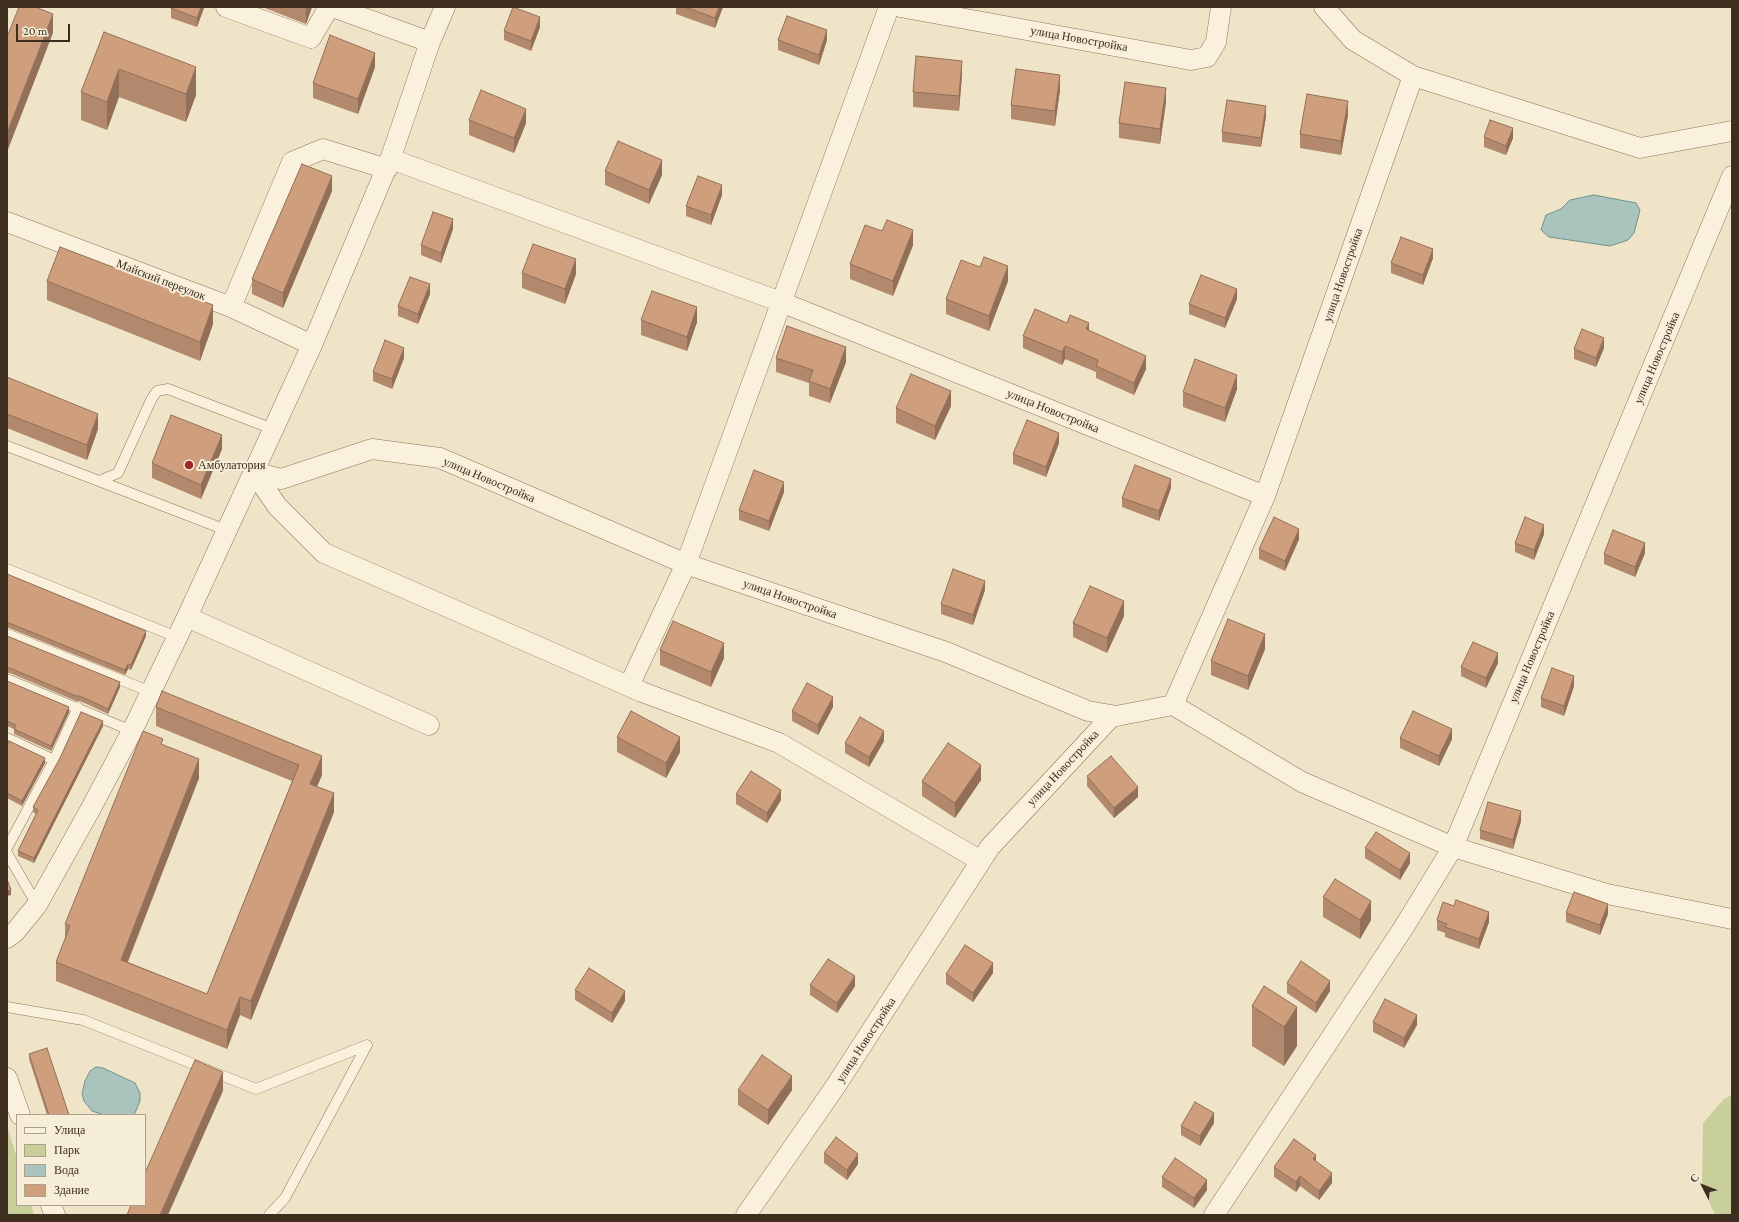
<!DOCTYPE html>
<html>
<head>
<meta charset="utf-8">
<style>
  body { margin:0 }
  #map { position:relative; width:1739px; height:1222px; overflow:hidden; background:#f0e4c8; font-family:"Crimson Pro",serif }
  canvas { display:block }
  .frame { position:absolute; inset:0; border:8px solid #3d2e20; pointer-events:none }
  .legend { position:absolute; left:16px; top:1114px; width:130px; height:92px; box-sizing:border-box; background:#f7eed8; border:1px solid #ada18e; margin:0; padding:5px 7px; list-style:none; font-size:12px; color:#3d2e20 }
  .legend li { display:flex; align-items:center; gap:8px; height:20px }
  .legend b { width:20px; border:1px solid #ada18e }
  .north { position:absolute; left:1683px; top:1166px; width:40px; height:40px; -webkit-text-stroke:3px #f7eed8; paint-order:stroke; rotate:312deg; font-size:11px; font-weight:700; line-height:16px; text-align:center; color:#3d2e20 }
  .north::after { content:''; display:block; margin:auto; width:14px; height:18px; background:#3d2e20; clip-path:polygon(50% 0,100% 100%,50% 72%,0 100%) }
  .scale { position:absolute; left:16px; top:24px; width:54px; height:18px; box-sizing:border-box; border:2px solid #3d2e20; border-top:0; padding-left:5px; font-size:12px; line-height:14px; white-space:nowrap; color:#3d2e20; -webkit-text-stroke:3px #f7eed8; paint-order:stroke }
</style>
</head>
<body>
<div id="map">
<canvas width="1739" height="1222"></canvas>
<div class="frame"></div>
<ul class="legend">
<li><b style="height:5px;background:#faf1dc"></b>Улица</li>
<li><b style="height:11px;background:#c9cf9b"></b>Парк</li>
<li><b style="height:11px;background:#a9c4bc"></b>Вода</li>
<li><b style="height:11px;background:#cf9f7d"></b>Здание</li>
</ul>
<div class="north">С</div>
<div class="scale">20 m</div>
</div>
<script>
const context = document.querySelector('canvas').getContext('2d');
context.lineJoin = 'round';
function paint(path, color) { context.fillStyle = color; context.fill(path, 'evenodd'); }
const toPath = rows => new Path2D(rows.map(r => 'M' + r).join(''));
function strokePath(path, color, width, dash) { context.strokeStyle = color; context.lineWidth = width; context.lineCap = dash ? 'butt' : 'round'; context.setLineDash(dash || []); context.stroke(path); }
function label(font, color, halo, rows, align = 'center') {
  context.font = font + ' "Crimson Pro",serif'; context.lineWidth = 4; context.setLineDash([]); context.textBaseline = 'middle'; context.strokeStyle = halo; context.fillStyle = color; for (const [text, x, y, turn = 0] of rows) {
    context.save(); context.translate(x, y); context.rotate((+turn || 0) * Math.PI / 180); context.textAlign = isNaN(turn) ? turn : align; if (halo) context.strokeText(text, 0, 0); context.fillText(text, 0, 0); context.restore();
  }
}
const green = toPath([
  [1732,1095,1732,1215,1715,1215,1702,1185,1703,1123,1724,1099],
  [7,1126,17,1158,17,1205,31,1205,34,1215,7,1215]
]);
const water = toPath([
  [1594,195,1636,203,1640,210,1634,233,1628,240,1610,246,1549,237,1541,230,1546,215,1561,209,1570,200,1594,195],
  [96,1067,103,1068,135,1083,140,1093,140,1101,135,1113,132,1115,104,1115,92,1111,84,1101,82,1094,85,1081,90,1071,96,1067]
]);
const service = toPath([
  [7,446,99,481,118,473,151,400,157,391,168,389,273,429],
  [99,481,226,530],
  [7,569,177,637],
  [7,634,151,692],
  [7,679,132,731],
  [7,738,54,760],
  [7,848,54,760,78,707],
  [7,853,37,905],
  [7,1007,83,1020,256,1089,367,1045,285,1198,269,1215]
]);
const minor = toPath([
  [226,7,311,38,329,7],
  [333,7,430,42],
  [900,7,1191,60,1207,57,1216,42,1221,7],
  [1324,7,1353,40,1413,76,1640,148,1732,131],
  [391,159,781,302,1265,496],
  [7,222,231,307,312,345],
  [231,307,292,162,323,149,387,169],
  [254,472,281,479,372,449,440,458,686,564,946,652,1088,711,1117,716],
  [254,472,277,506,324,553,642,692,779,743,981,861],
  [187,617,429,725],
  [629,686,686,564,889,7],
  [1173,705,1265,496,1413,76],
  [7,938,15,932,37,905,90,810,132,731,187,617,312,345,391,157,430,42,445,7],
  [7,1078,20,1115],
  [51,1205,55,1215],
  [746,1215,835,1087,990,847,1111,717,1173,705,1302,782,1453,847,1732,176],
  [1214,1215,1404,927,1453,847,1607,894,1732,919]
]);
const wall = toPath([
  [204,7,197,27,171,18,171,8],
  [262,7,312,7,306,24],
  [676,7,723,7,715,28,676,14],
  [540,27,531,51,504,40,504,31],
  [104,32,196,95,186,122,119,97,107,130,81,120,81,92],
  [778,40,827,40,819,65,778,50],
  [375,67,358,114,313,98,313,83],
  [962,75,959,111,913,107,913,92],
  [1060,90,1055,126,1011,119,1011,105],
  [1166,102,1160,144,1119,138,1119,123],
  [1348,115,1341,155,1300,148,1300,134],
  [1266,116,1261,147,1222,142,1222,132],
  [469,120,526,123,514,153,469,135],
  [1484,137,1513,138,1506,155,1484,147],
  [605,171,662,175,649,204,605,185],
  [332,191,283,308,252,294,252,279],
  [722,195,711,225,686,216,686,206],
  [453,229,441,263,421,255,421,245],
  [913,245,893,296,850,279,850,264],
  [1433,258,1423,285,1391,273,1391,263],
  [980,267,1008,281,989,331,946,314,946,299],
  [522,273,576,274,565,304,522,288],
  [47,281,213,324,200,361,47,300],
  [430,294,418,324,398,316,398,306],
  [1237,299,1225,328,1189,314,1189,304],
  [641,320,697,322,687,351,641,335],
  [1067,323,1089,330,1146,369,1134,395,1096,378,1096,372,1065,359,1062,365,1023,348,1023,336],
  [1604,348,1596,367,1574,359,1574,349],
  [404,358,392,389,373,381,373,372],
  [776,358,846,362,830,403,809,396,809,383,776,372],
  [7,377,98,429,87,460,7,428],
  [1237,389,1225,422,1183,407,1183,392],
  [951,406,935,440,896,423,896,408],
  [1059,443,1046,477,1013,464,1013,454],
  [222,449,201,499,152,478,152,463],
  [1171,488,1159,521,1122,507,1122,498],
  [784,492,769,531,739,520,739,510],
  [1544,534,1534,560,1515,552,1515,543],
  [1299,539,1285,571,1259,559,1259,549],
  [1645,553,1635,577,1604,564,1604,554],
  [7,574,146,636,131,670,128,669,125,675,9,628,7,628],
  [985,590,973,625,941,614,941,604],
  [1124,616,1107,653,1073,637,1073,623],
  [7,636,120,687,108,714,80,701,76,701,10,673,7,673],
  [1265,649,1248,690,1211,675,1211,661],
  [660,650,724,658,711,687,660,665],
  [1498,663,1486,688,1461,676,1461,667],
  [7,681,69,712,51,751,14,734,14,729,7,726],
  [1574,686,1564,716,1541,707,1541,698],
  [162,691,322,775,317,786,334,812,251,1020,240,1015,227,1049,56,981,56,962,65,938,65,924,163,745,199,778,128,962,207,994,292,781,156,726,156,707],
  [833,707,818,735,792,721,792,711],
  [103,726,34,863,18,856,18,851,36,814,33,812,33,807],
  [617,737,680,752,666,778,617,752],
  [1400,738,1452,739,1439,766,1400,748],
  [884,741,869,767,845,753,845,743],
  [7,746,45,763,22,806,7,798],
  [1087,776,1138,797,1114,818,1087,786],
  [981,780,955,818,922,796,922,781],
  [736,794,781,800,767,823,736,804],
  [1521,821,1513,849,1480,839,1480,830],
  [1365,848,1410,863,1400,880,1365,858],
  [1323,897,1371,920,1360,939,1323,917],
  [1566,913,1608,914,1600,935,1566,922],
  [1437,920,1489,922,1479,949,1445,937,1445,933,1437,930],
  [993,973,973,1002,946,984,946,974],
  [1287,983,1330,991,1316,1013,1287,993],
  [810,985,855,986,837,1013,810,995],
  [1264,986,1297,1046,1284,1066,1252,1046,1252,1006],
  [575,990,625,1001,612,1023,575,1000],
  [1373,1022,1417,1025,1404,1048,1373,1032],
  [29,1054,69,1115,47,1115,29,1059],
  [738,1090,792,1090,768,1125,738,1105],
  [1214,1123,1200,1146,1181,1135,1181,1126],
  [824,1153,858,1164,847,1180,824,1163],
  [1316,1161,1332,1183,1319,1200,1300,1186,1296,1192,1274,1177,1274,1167],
  [1162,1177,1207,1190,1194,1208,1162,1187]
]);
const shadedWall = toPath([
  [201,7,204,7,204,8,197,27,197,18],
  [306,7,312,7,306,24],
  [719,7,723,7,715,28,715,18],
  [53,14,53,33,7,152,7,133],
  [540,17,540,27,531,51,531,41],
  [827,30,827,40,819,65,819,55],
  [375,53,375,67,358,114,358,99],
  [962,61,962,75,959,111,959,96],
  [196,67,196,95,186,122,186,94],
  [119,69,119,97,107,130,107,102],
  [1060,75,1060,90,1055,126,1055,111],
  [1166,88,1166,102,1160,144,1160,129],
  [1348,101,1348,115,1341,155,1341,141],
  [1266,106,1266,116,1261,147,1261,138],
  [526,109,526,123,514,153,514,138],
  [1513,128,1513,138,1506,155,1506,146],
  [662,160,662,175,649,204,649,190],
  [332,176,332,191,283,308,283,293],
  [722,185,722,195,711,225,711,215],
  [453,219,453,229,441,263,441,253],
  [913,230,913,245,893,296,893,281],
  [1433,249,1433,258,1423,285,1423,275],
  [576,259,576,274,565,304,565,289],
  [1008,266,1008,281,989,331,989,316],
  [430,284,430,294,418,324,418,314],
  [1237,289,1237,299,1225,328,1225,318],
  [213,305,213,324,200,361,200,342],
  [697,307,697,322,687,351,687,337],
  [1089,323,1089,336,1086,329],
  [1604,338,1604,348,1596,367,1596,358],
  [1065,346,1065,359,1062,365,1062,352],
  [846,347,846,362,830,403,830,389],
  [404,348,404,358,392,389,392,379],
  [1146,356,1146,369,1134,395,1134,383],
  [1237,375,1237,389,1225,422,1225,408],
  [951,391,951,406,935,440,935,426],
  [98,414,98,429,87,460,87,445],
  [1059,433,1059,443,1046,477,1046,467],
  [222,435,222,449,201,499,201,485],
  [1171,479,1171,488,1159,521,1159,511],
  [784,482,784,492,769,531,769,521],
  [1544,525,1544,534,1534,560,1534,550],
  [1299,529,1299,539,1285,571,1285,561],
  [1645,543,1645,553,1635,577,1635,567],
  [985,581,985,590,973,625,973,615],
  [1124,601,1124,616,1107,653,1107,638],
  [146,631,146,636,131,670,131,665],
  [1265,634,1265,649,1248,690,1248,676],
  [724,643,724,658,711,687,711,672],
  [1498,653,1498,663,1486,688,1486,678],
  [128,664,128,669,125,675,125,670],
  [1574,676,1574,686,1564,716,1564,706],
  [120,682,120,687,108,714,108,709],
  [833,697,833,707,818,735,818,725],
  [69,707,69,712,51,751,51,746],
  [103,721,103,726,34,863,34,858],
  [1452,729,1452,739,1439,766,1439,756],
  [884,731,884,741,869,767,869,757],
  [680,737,680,752,666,778,666,763],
  [322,756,322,775,310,803,310,784],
  [45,758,45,763,22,806,22,801],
  [199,759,199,778,121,978,121,960],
  [981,765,981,780,955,818,955,803],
  [1138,787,1138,797,1114,818,1114,808],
  [781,790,781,800,767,823,767,813],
  [334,793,334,812,251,1020,251,1001],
  [1521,811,1521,821,1513,849,1513,840],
  [1410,853,1410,863,1400,880,1400,870],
  [11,890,11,895,7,896,7,891],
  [1371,901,1371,920,1360,939,1360,920],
  [1608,904,1608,914,1600,935,1600,925],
  [1489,912,1489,922,1479,949,1479,939],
  [993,963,993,973,973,1002,973,993],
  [855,976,855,986,837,1013,837,1003],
  [1330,981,1330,991,1316,1013,1316,1003],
  [625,991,625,1001,612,1023,612,1013],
  [240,997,240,1015,227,1049,227,1030],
  [1297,1007,1297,1046,1284,1066,1284,1027],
  [1417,1015,1417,1025,1404,1048,1404,1038],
  [223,1072,223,1091,168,1215,160,1215],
  [792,1076,792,1090,768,1125,768,1110],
  [1214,1113,1214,1123,1200,1146,1200,1136],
  [858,1154,858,1164,847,1180,847,1170],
  [1316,1155,1316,1165,1313,1159],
  [1332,1173,1332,1183,1319,1200,1319,1191],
  [1300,1176,1300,1186,1296,1192,1296,1182],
  [1207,1180,1207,1190,1194,1208,1194,1198]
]);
const building = toPath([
  [19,7,35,7,53,14,7,133,7,37,19,7],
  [171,7,201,7,197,18,171,8,171,7],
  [513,7,540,17,531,41,504,31,513,7],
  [685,7,719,7,715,18,685,7],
  [787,16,827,30,819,55,778,40,787,16],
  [104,32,196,67,186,94,119,69,107,102,81,92,104,32],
  [330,35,375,53,358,99,313,83,330,35],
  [916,56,962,61,959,96,913,92,916,56],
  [1016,69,1060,75,1055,111,1011,105,1016,69],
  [1125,82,1166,88,1160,129,1119,123,1125,82],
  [481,90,526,109,514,138,469,120,481,90],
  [1307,94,1348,101,1341,141,1300,134,1307,94],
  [1227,100,1266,106,1261,138,1222,132,1227,100],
  [1490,120,1513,128,1506,146,1484,137,1490,120],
  [618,141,662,160,649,190,605,171,618,141],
  [302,164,332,176,283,293,252,279,302,164],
  [698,176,722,185,711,215,686,206,698,176],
  [433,212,453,219,441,253,421,245,433,212],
  [887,220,913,230,893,281,850,264,865,225,882,231,887,220],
  [1401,237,1433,249,1423,275,1391,263,1401,237],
  [533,244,576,259,565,289,522,273,533,244],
  [60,247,213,305,200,342,47,281,60,247],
  [984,257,1008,266,989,316,946,299,961,260,980,267,984,257],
  [1201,275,1237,289,1225,318,1189,304,1201,275],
  [410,277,430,284,418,314,398,306,410,277],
  [652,291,697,307,687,337,641,320,652,291],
  [1035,309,1067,323,1070,315,1089,323,1086,329,1146,356,1134,383,1096,366,1098,360,1065,346,1062,352,1023,336,1035,309],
  [787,326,846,347,830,389,809,381,813,370,776,358,787,326],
  [1582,329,1604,338,1596,358,1574,349,1582,329],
  [385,340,404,348,392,379,373,372,385,340],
  [1195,359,1237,375,1225,408,1183,392,1195,359],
  [911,374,951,391,935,426,896,408,911,374],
  [7,377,98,414,87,445,7,414,7,377],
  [171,415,222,435,201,485,152,463,171,415],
  [1027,420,1059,433,1046,467,1013,454,1027,420],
  [1135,465,1171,479,1159,511,1122,498,1135,465],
  [754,470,784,482,769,521,739,510,754,470],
  [1274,517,1299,529,1285,561,1259,549,1274,517],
  [1525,517,1544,525,1534,550,1515,543,1525,517],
  [1613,530,1645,543,1635,567,1604,554,1613,530],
  [953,569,985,581,973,615,941,604,953,569],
  [7,574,146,631,131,665,128,664,125,670,9,623,7,623,7,574],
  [1090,586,1124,601,1107,638,1073,623,1090,586],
  [1228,619,1265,634,1248,676,1211,661,1228,619],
  [673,621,724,643,711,672,660,650,673,621],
  [7,636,120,682,108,709,80,696,76,696,10,668,7,668,7,636],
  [1473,642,1498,653,1486,678,1461,667,1473,642],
  [1552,668,1574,676,1564,706,1541,698,1552,668],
  [7,681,69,707,51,746,14,729,16,725,7,721,7,681],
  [807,683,833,697,818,725,792,711,807,683],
  [162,691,322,756,310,784,334,793,251,1001,240,997,227,1030,56,962,70,926,65,924,143,731,163,739,161,744,199,759,121,960,207,994,299,765,156,707,162,691],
  [631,711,680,737,666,763,617,737,631,711],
  [1413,711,1452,729,1439,756,1400,738,1413,711],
  [81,712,103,721,34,858,18,851,38,810,33,807,60,758,81,712],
  [860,717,884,731,869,757,845,743,860,717],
  [9,741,45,758,22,801,7,793,7,746,9,741],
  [948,743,981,765,955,803,922,781,948,743],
  [1111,756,1138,787,1114,808,1087,776,1111,756],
  [751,771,781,790,767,813,736,794,751,771],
  [1488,802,1521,811,1513,840,1480,830,1488,802],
  [1376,832,1410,853,1400,870,1365,848,1376,832],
  [7,879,11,890,7,891,7,879],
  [1335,879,1371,901,1360,920,1323,897,1335,879],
  [1574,892,1608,904,1600,925,1566,913,1574,892],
  [1456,900,1489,912,1479,939,1445,927,1447,924,1437,920,1443,902,1454,906,1456,900],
  [965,945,993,963,973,993,946,974,965,945],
  [828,959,855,976,837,1003,810,985,828,959],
  [1301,961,1330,981,1316,1003,1287,983,1301,961],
  [589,968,625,991,612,1013,575,990,589,968],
  [1264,986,1297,1007,1284,1027,1252,1006,1264,986],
  [1385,999,1417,1015,1404,1038,1373,1022,1385,999],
  [47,1048,69,1115,49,1115,29,1054,47,1048],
  [762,1055,792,1076,768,1110,738,1090,762,1055],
  [195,1060,223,1072,160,1215,127,1215,131,1205,145,1205,145,1173,195,1060],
  [1195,1102,1214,1113,1200,1136,1181,1126,1195,1102],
  [836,1137,858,1154,847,1170,824,1153,836,1137],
  [1294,1139,1316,1155,1313,1159,1332,1173,1319,1191,1300,1176,1296,1182,1274,1167,1294,1139],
  [1175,1158,1207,1180,1194,1198,1162,1177,1175,1158]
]);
const markers = [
  [189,465,5,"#9e2a2b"]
];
const streetNames = [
  ["улица Новостройка",1079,39,10],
  ["улица Новостройка",1343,275,-71],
  ["Майский переулок",161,280,21],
  ["улица Новостройка",1657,358,-67],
  ["улица Новостройка",1053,411,22],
  ["улица Новостройка",489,480,23],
  ["улица Новостройка",790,599,19],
  ["улица Новостройка",1532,657,-67],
  ["улица Новостройка",1063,768,-47],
  ["улица Новостройка",866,1040,-57]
];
const poiNames = [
  ["Амбулатория",198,465]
];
paint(green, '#c9cf9b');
paint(water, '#a9c4bc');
strokePath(water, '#6f938a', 1);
strokePath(service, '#8d765c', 11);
strokePath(minor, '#8d765c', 21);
strokePath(service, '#faf1dc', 10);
strokePath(minor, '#faf1dc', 20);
paint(wall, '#b2896c');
paint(shadedWall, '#916f58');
paint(building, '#cf9f7d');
strokePath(building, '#916f58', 1);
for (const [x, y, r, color] of markers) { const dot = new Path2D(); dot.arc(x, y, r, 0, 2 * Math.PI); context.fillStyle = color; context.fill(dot); strokePath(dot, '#f7eed8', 1.5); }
label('12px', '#3d2e20', '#f7eed8', streetNames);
label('12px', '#3d2e20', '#f7eed8', poiNames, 'left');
</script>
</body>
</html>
